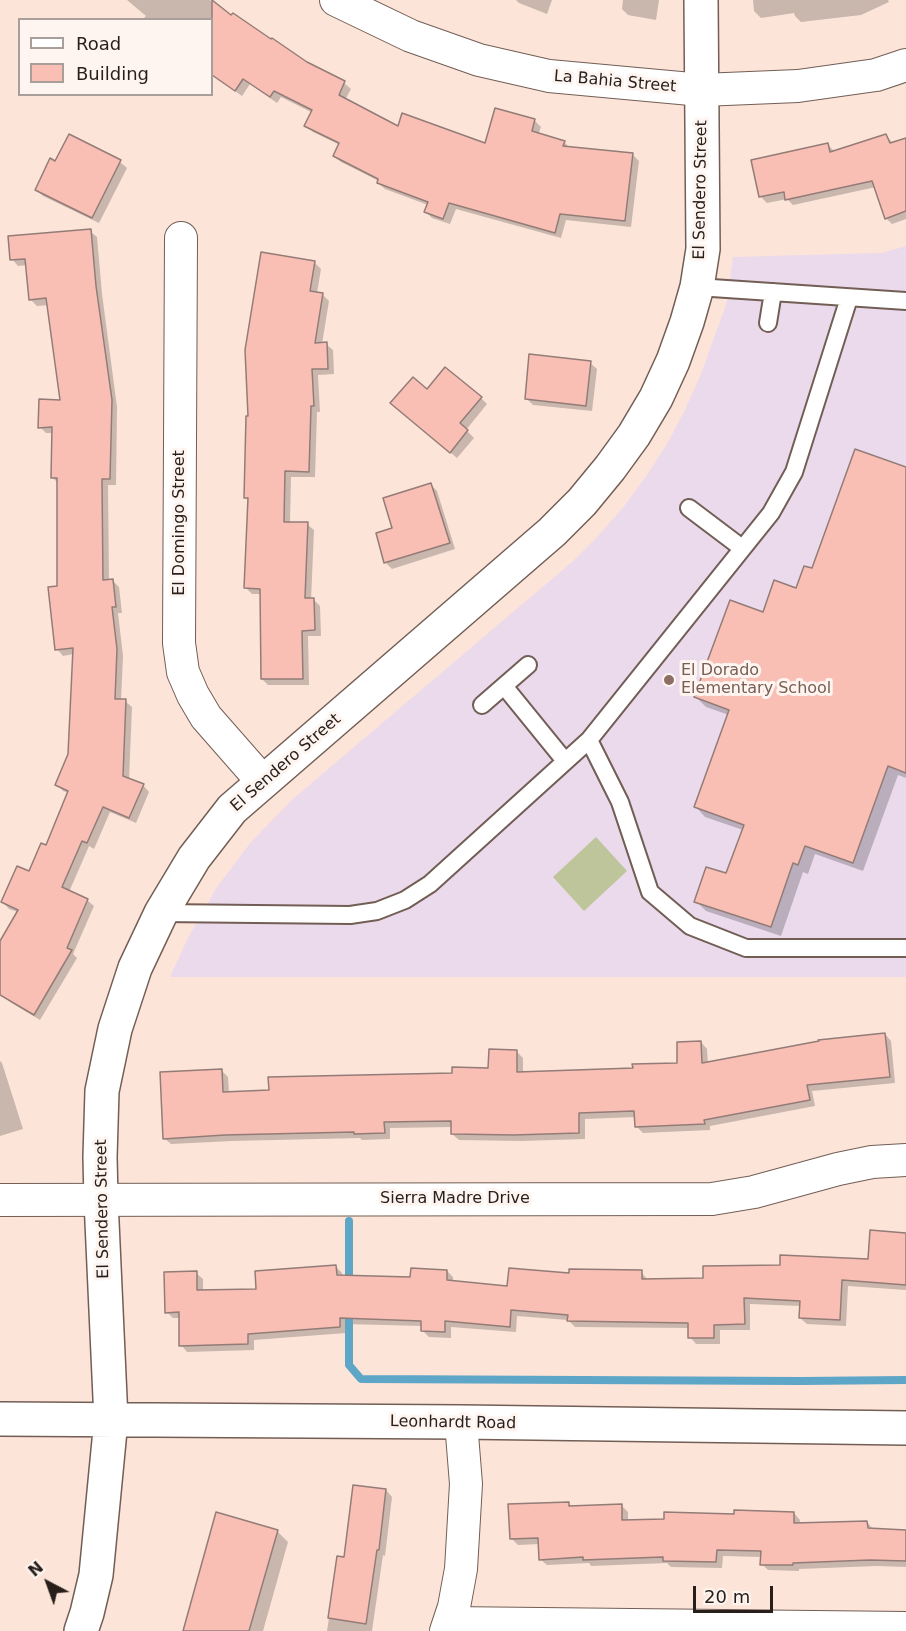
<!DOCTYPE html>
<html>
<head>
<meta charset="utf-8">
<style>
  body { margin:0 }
  #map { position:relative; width:906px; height:1631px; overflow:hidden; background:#fce4d9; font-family:"DejaVu Sans",sans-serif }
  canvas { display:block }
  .legend { position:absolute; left:18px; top:18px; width:195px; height:78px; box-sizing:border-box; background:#fef5f0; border:2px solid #a89f9b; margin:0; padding:8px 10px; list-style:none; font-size:18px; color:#281f1b }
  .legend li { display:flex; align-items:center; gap:12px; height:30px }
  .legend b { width:30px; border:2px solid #a89f9b }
  .north { position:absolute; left:18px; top:1553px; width:60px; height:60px; -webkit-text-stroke:4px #fef5f0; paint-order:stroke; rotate:319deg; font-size:16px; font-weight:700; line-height:24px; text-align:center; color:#281f1b }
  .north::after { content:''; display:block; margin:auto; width:21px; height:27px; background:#281f1b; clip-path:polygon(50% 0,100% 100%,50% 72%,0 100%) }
  .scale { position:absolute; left:693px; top:1586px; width:80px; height:27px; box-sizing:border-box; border:3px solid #281f1b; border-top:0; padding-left:8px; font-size:18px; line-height:21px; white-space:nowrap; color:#281f1b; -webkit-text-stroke:4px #fef5f0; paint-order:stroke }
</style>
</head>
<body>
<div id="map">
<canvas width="906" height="1631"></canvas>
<ul class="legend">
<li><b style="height:8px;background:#fff"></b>Road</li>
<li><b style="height:16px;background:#f9bfb4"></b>Building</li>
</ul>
<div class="north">N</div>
<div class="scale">20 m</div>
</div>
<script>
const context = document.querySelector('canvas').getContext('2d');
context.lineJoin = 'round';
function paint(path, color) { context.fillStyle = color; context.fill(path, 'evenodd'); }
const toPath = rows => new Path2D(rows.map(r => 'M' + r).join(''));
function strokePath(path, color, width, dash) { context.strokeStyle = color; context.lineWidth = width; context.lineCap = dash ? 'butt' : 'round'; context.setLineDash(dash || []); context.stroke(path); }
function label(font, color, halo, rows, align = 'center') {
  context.font = font + ' "DejaVu Sans",sans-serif'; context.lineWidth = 6; context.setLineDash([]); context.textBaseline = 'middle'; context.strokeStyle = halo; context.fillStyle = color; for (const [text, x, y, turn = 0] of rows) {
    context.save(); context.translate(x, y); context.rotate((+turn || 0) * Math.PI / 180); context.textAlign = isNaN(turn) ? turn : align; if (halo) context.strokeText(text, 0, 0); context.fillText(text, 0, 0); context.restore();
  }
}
const education = toPath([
  [906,246,906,977,170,977,188,938,217,887,251,842,294,798,572,562,600,534,625,505,647,475,667,444,685,410,701,374,727,302,733,257,882,253]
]);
const green = toPath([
  [596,837,627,871,584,911,553,877]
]);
const shadow = toPath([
  [127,0,210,0,232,18,306,63,344,83,351,89,345,100,398,128,486,145,534,120,541,127,538,135,564,142,570,148,633,155,639,161,631,227,566,220,561,238,456,209,450,224,432,218,426,212,428,205,385,189,378,183,379,181,341,162,334,156,340,145,313,132,306,125,313,113,281,97,277,103,250,84,242,96,212,75,212,20,142,20,146,16],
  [516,0,552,0,547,14,519,3],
  [623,0,659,0,656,20,628,15,622,9],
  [753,0,888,0,889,2,861,15,801,22,795,16,794,13,761,18,754,11],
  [886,135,893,144,906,139,906,219,892,224,886,218,876,187,793,205,787,199,767,203,760,196,828,145,835,152],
  [69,136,120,162,127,168,99,223,43,196,36,189,56,163],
  [90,231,97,237,102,294,117,407,116,485,108,485,109,581,113,581,119,587,122,613,118,613,123,656,121,701,125,701,132,707,129,780,143,785,149,792,136,823,110,812,94,849,89,846,69,892,87,900,94,906,73,954,77,958,40,1020,10,1002,3,996,0,967,0,944,18,912,9,909,3,902,30,873,46,847,69,793,63,791,57,784,70,754,74,654,63,656,57,649,59,587,58,483,53,478,53,433,46,433,40,427,62,401,49,305,37,306,30,299,27,265,18,266,12,259],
  [314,262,321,269,317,293,322,294,329,301,322,344,326,344,333,350,334,374,318,375,320,412,317,412,315,477,291,477,290,523,307,524,314,530,311,600,314,600,320,606,321,636,308,636,309,685,268,685,262,679,261,594,252,594,246,588,249,501,245,497],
  [590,363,597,369,592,411,533,405,526,398],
  [427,391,481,398,487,404,466,430,474,438,457,458,399,410],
  [906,469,906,778,898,775,863,871,815,854,808,874,803,872,781,936,706,911,696,901,727,875,743,830,705,817,696,807,729,715,706,707,696,697,763,614,797,590,812,570],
  [431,485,437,491,455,549,392,569,386,563,377,534,394,529],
  [885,1034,891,1041,895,1083,812,1091,815,1106,710,1126,710,1130,643,1133,636,1126,636,1117,585,1119,585,1139,521,1141,459,1140,452,1134,453,1127,390,1128,390,1139,362,1140,360,1138,232,1141,171,1144,164,1138,221,1070,228,1077,229,1093,270,1092,454,1074,489,1069,516,1051,523,1058,523,1073,634,1069,679,1064,701,1042,707,1049,708,1064],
  [0,1061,2,1063,23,1129,0,1136],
  [906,1234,906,1290,848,1286,846,1326,807,1324,800,1318,801,1306,750,1304,750,1330,720,1330,720,1344,696,1344,690,1337,690,1328,575,1327,568,1320,517,1316,516,1332,451,1327,451,1338,429,1337,422,1330,422,1326,345,1324,346,1333,254,1340,254,1350,187,1352,181,1345,180,1318,173,1318,167,1312,196,1273,203,1279,203,1292,258,1290,335,1266,342,1273,342,1277,412,1279,447,1271,453,1277,453,1282,508,1288,570,1275,641,1272,648,1280,705,1280,781,1267,869,1260],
  [386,1490,392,1497,385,1556,383,1555,372,1631,327,1631,338,1558,345,1559],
  [568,1503,572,1507,621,1505,628,1512,628,1521,794,1513,800,1520,800,1525,867,1522,873,1529,906,1531,906,1567,877,1566,799,1569,799,1571,768,1570,762,1564,762,1557,723,1556,722,1568,671,1567,667,1563,591,1566,589,1563,547,1565,540,1559,540,1544,518,1545,511,1538],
  [277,1531,288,1542,263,1631,184,1631]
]);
const stream = toPath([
  [349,1221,349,1286],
  [349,1308,349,1365,361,1379,801,1381,906,1380]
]);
const building = toPath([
  [212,0,231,15,233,13,271,39,272,38,307,62,345,81,339,95,398,126,402,113,485,143,495,108,535,119,532,131,565,141,563,146,633,153,625,221,560,214,555,233,449,203,443,219,424,212,428,202,377,183,378,179,333,156,339,143,304,126,312,110,274,91,270,97,243,79,235,91,212,75,212,0],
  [69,134,121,160,92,218,35,190,50,158,55,161,69,134],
  [886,134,890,143,906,138,906,211,885,219,872,181,785,200,784,192,759,197,751,160,828,143,830,152,886,134],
  [91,229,96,286,112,400,110,479,102,479,103,580,113,579,116,607,112,607,117,649,115,699,126,699,123,776,144,784,129,818,103,807,87,843,82,841,62,887,88,899,67,948,72,950,34,1015,0,995,0,941,18,910,1,902,17,866,29,871,41,843,46,845,68,791,55,785,68,754,73,648,55,650,48,587,57,586,57,478,51,478,52,427,38,428,39,399,60,400,46,298,29,300,25,259,10,260,8,236,91,229],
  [261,252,315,261,310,291,323,293,315,343,327,342,328,369,312,369,314,406,311,406,309,472,285,471,284,522,308,522,305,598,314,598,315,630,302,631,303,679,261,679,260,589,244,588,248,498,244,498,246,416,248,416,245,350,261,252],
  [529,354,591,361,586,406,525,399,529,354],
  [445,367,482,397,460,423,468,430,450,453,390,403,413,377,427,389,445,367],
  [855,449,906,467,906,773,888,766,853,863,805,846,798,865,793,863,771,927,694,902,706,867,726,873,744,825,694,807,729,710,694,697,730,600,763,612,774,580,796,588,804,566,812,568,855,449],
  [431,483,450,543,384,563,376,533,392,528,383,498,431,483],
  [885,1033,890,1077,807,1085,810,1100,704,1120,705,1124,635,1127,634,1111,579,1113,579,1133,514,1135,451,1134,451,1121,384,1122,385,1133,354,1134,354,1132,225,1135,163,1139,160,1072,222,1069,223,1092,269,1090,268,1077,452,1073,452,1067,488,1068,489,1049,517,1050,517,1072,633,1068,632,1064,677,1063,677,1042,701,1041,702,1063,819,1041,818,1040,885,1033],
  [870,1230,906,1233,906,1285,842,1280,840,1320,799,1318,800,1301,744,1298,745,1324,714,1325,714,1338,688,1338,688,1323,567,1321,568,1315,511,1310,510,1327,445,1321,445,1332,421,1331,421,1321,340,1318,340,1327,248,1334,248,1344,179,1346,179,1312,165,1313,164,1272,197,1271,197,1290,256,1289,255,1271,336,1265,337,1275,410,1277,411,1268,447,1270,447,1280,507,1286,509,1268,569,1273,569,1269,642,1270,642,1279,703,1278,703,1266,780,1265,780,1255,868,1259,870,1230],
  [353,1485,386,1489,379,1550,377,1550,366,1624,328,1618,337,1556,344,1557,353,1485],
  [569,1502,569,1506,622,1504,622,1520,664,1519,664,1512,734,1514,734,1510,794,1512,794,1523,867,1521,868,1528,906,1530,906,1561,870,1560,793,1563,793,1565,760,1565,761,1551,717,1550,716,1562,663,1561,663,1557,583,1560,583,1557,539,1560,538,1538,510,1539,508,1504,569,1502],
  [216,1512,278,1530,249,1631,183,1631,216,1512]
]);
const service = toPath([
  [697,287,906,301],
  [768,323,773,292],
  [689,508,742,548],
  [504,686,565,761],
  [482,705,528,665],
  [589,740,620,802,650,892,690,926,746,948,906,948],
  [161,913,350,915,377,911,405,900,430,884,589,740,771,513,794,472,849,298]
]);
const minor = toPath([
  [336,0,411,36,479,60,549,76,702,90,798,86,876,75,906,65],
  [181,238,179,643,183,672,193,695,206,717,263,782],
  [0,1200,712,1199,754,1192,838,1169,872,1162,906,1160],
  [449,1623,906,1628],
  [446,1631,454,1607,461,1569,466,1484,461,1422]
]);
const tertiary = toPath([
  [0,1419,461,1422,906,1428],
  [81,1631,87,1613,96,1575,111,1420,101,1200,100,1157,102,1091,115,1029,135,968,161,913,194,858,232,809,552,532,582,502,610,468,634,435,656,398,673,361,687,322,697,287,703,249,701,0]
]);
const markers = [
  [669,680,6,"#8d6e63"]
];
const streetNames = [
  ["La Bahia Street",615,82,5],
  ["El Sendero Street",701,190,-89],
  ["El Domingo Street",180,523,-90],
  ["El Sendero Street",286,763,-41],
  ["Sierra Madre Drive",455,1199],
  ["El Sendero Street",103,1209,-91],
  ["Leonhardt Road",453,1423,1]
];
const educationNames = [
  ["El Dorado",681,671],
  ["Elementary School",681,689]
];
paint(education, '#eadaec');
paint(green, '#bfc59a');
paint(shadow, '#0003');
strokePath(stream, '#5ea6c7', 8);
paint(building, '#f9bfb4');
strokePath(building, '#937c77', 1.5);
strokePath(service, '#725e55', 20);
strokePath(minor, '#725e55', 34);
strokePath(tertiary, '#725e55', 36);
strokePath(service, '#fff', 16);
strokePath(minor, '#fff', 32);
strokePath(tertiary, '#fff', 33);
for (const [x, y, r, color] of markers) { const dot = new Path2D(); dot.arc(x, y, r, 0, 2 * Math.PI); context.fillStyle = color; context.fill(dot); strokePath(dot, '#fef5f0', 2); }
label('16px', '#281f1b', '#fef5f0', streetNames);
label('16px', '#785e54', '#fef5f0', educationNames, 'left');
</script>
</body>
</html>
